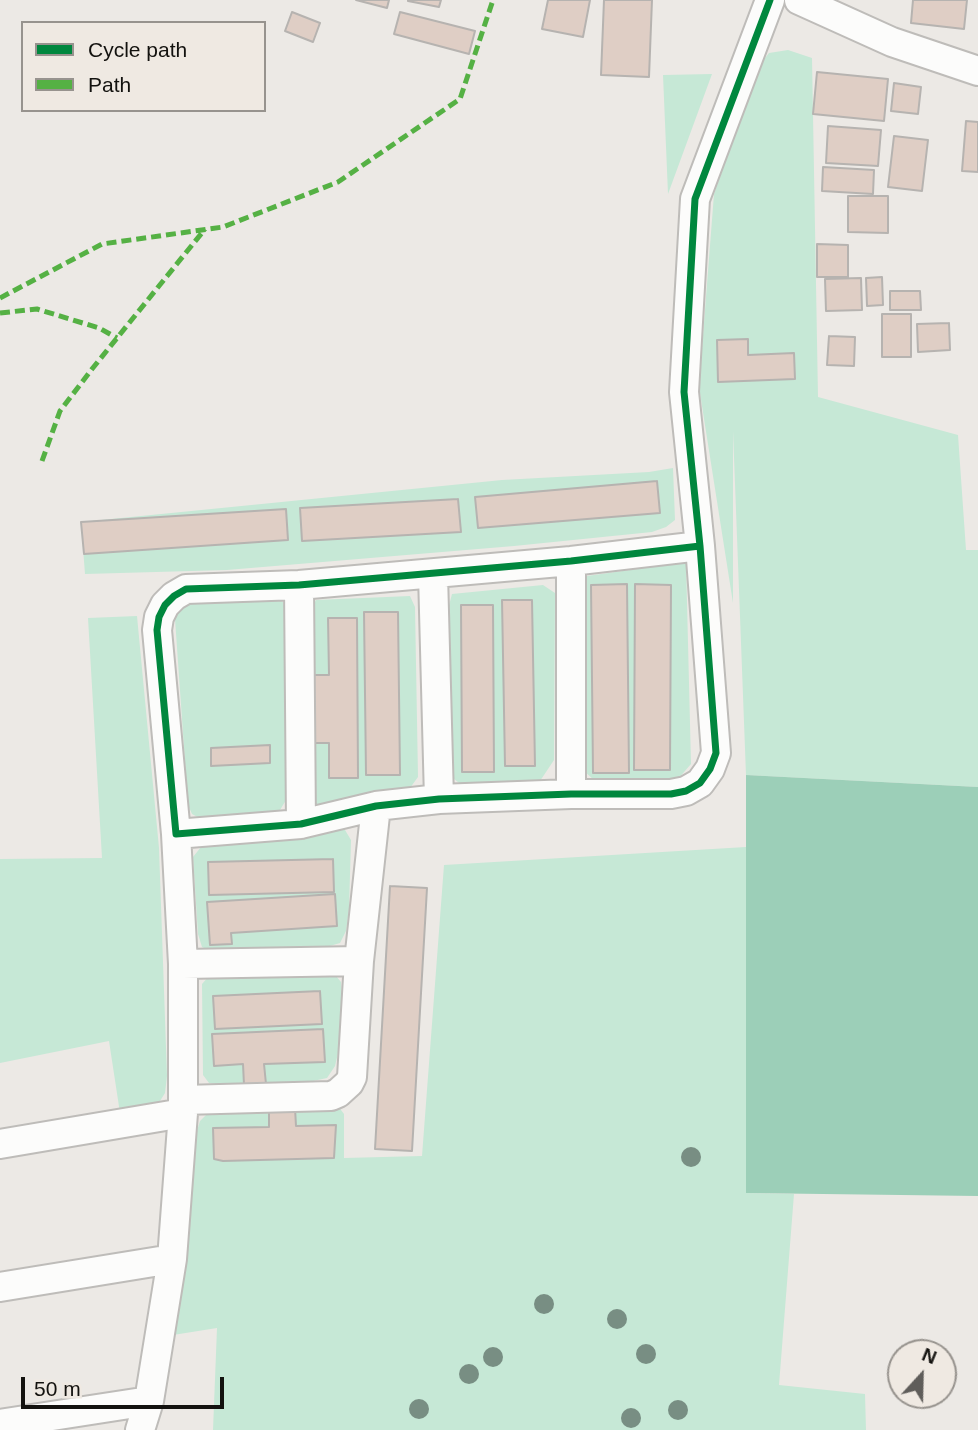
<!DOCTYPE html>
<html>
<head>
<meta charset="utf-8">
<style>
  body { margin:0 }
  #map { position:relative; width:978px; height:1430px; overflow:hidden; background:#ece9e5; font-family:Arial,sans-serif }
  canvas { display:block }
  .legend { position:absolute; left:21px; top:21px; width:245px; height:91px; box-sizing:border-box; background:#efe9e2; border:2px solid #97938e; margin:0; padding:9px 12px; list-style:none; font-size:21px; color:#13120f }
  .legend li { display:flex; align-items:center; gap:14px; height:35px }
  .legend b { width:35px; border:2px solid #97938e }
  .north { position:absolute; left:887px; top:1339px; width:70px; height:70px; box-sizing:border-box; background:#efe9e2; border:2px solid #97938e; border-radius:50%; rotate:22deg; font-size:19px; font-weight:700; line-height:28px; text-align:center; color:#13120f }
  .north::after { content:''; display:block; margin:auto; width:24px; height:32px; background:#5f5d5a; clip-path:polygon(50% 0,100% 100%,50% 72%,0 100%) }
  .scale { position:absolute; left:21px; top:1377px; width:203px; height:32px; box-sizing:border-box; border:4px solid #13120f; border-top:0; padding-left:9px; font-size:21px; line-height:24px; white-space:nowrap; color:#13120f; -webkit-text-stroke:5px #efe9e2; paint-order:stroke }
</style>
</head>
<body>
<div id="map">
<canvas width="978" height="1430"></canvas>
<ul class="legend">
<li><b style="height:9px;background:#00873e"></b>Cycle path</li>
<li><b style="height:9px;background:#55b144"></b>Path</li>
</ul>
<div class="north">N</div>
<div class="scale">50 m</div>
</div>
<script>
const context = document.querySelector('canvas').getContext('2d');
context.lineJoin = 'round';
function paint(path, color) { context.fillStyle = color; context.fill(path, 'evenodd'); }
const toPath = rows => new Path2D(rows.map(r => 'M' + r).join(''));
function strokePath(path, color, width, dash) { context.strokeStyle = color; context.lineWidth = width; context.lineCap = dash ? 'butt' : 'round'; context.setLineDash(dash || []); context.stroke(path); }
const green = toPath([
  [788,50,812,58,818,397,958,435,966,550,978,550,978,787,746,775,733,431,733,603,699,387,714,194,758,67,769,53],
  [712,74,668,194,663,75],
  [673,468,675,520,666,527,652,532,514,546,227,570,85,574,81,522,502,480,649,472],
  [686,562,691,764,678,779,594,780,583,770,580,577],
  [543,585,555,593,554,760,540,781,463,786,449,775,447,613,452,594],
  [410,596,415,607,418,777,410,788,370,794,321,807,311,802,309,613,316,600],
  [275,598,283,602,285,610,286,800,280,810,205,821,192,814,188,805,175,619,180,610,190,603],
  [137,616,159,848,167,1076,165,1093,160,1101,149,1106,120,1113,109,1041,0,1063,0,859,102,858,88,618],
  [333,828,345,830,351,840,349,909,346,931,340,943,323,948,213,953,202,947,198,934,193,857,201,847,220,841],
  [746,847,746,1193,794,1194,779,1385,865,1394,866,1430,213,1430,217,1328,173,1335,192,1179,195,1137,200,1121,209,1112,338,1106,344,1114,344,1158,422,1156,444,865],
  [319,972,336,976,341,982,342,997,339,1049,335,1066,327,1078,313,1081,224,1085,209,1083,203,1075,202,984,209,976]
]);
const forest = toPath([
  [746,775,978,787,978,1196,746,1193]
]);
const building = toPath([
  [356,0,389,0,387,8,356,0],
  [408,0,441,0,439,7,408,1,408,0],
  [548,0,590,0,583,37,542,29,548,0],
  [604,0,652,0,649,77,601,75,604,0],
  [913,0,967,0,964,29,911,23,913,0],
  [292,12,320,23,313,42,285,31,292,12],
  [400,12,475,31,469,54,394,34,400,12],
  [817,72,888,79,884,121,813,114,817,72],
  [894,83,921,87,918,114,891,111,894,83],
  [966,121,978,122,978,172,962,171,966,121],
  [828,126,881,130,878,166,826,163,828,126],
  [894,136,928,140,922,191,888,187,894,136],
  [823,167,874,170,873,194,822,191,823,167],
  [848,196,888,196,888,233,848,232,848,196],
  [817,244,848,245,848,277,817,277,817,244],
  [882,277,883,305,867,306,866,278,882,277],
  [861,278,862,310,826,311,825,279,861,278],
  [890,291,920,291,921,310,890,310,890,291],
  [882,314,911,314,911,357,882,357,882,314],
  [949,323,950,350,918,352,917,324,949,323],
  [829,336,855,337,854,366,827,365,829,336],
  [748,339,748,355,794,353,795,379,718,382,717,340,748,339],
  [657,481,660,513,478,528,475,497,657,481],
  [458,499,461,532,302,541,300,508,458,499],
  [286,509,288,540,84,554,81,522,286,509],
  [627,584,629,773,593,773,591,585,627,584],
  [635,584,671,585,670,770,634,770,635,584],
  [502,600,532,600,535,766,505,766,502,600],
  [461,605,493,605,494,772,462,772,461,605],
  [364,612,398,612,400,775,366,775,364,612],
  [328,618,357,618,358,778,329,778,329,743,313,743,313,675,329,675,328,618],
  [270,745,270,763,211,766,211,748,270,745],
  [333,859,334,892,209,895,208,862,333,859],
  [390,886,427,888,412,1151,375,1149,390,886],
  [335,894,337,926,231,933,232,944,210,945,207,902,335,894],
  [320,991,322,1024,215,1029,213,996,320,991],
  [323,1029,325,1062,264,1064,266,1084,244,1085,243,1064,214,1066,212,1034,323,1029],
  [269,1108,295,1108,296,1126,336,1125,334,1158,223,1161,214,1159,213,1128,269,1127,269,1108]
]);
const minor = toPath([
  [799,0,892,42,978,71],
  [700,546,571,561,299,585,186,589,174,596,165,605,159,617,157,630,176,834,301,824,376,806,439,799,571,794,671,794,686,791,700,783,710,769,716,753,700,546,684,392,695,199,770,0],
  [433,574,439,799],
  [299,585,301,824],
  [571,794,571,561],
  [176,834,183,964,183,1113],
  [183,964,359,961],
  [183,1100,331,1096,338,1093,349,1083,352,1077,359,961,376,806],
  [0,1144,183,1113,172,1259,149,1401,140,1430],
  [0,1287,172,1259],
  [0,1424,149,1401]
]);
const quiet = toPath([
  [0,298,102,244,223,227,338,182,460,99,493,0],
  [0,313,37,309,99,328,117,338],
  [42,461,60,411,92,369,205,229]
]);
const cycleway = toPath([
  [700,546,571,561,299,585,186,589,174,596,165,605,159,617,157,630,176,834,301,824,376,806,439,799,571,794,671,794,686,791,700,783,710,769,716,753,700,546,684,392,695,199,770,0]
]);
const trees = [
  [691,1157],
  [544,1304],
  [617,1319],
  [646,1354],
  [493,1357],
  [469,1374],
  [419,1409],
  [678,1410],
  [631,1418]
];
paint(green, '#c6e8d6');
paint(forest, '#9ccfb8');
paint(building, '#dfcec5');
strokePath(building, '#b6b3b0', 2);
strokePath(minor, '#bebcb9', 32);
strokePath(minor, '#fcfcfb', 28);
strokePath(quiet, '#55b144', 5, [10, 5]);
strokePath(cycleway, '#00873e', 7);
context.fillStyle = '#788e83';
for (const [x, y] of trees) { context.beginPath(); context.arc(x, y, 10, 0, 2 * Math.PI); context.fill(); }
</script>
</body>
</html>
